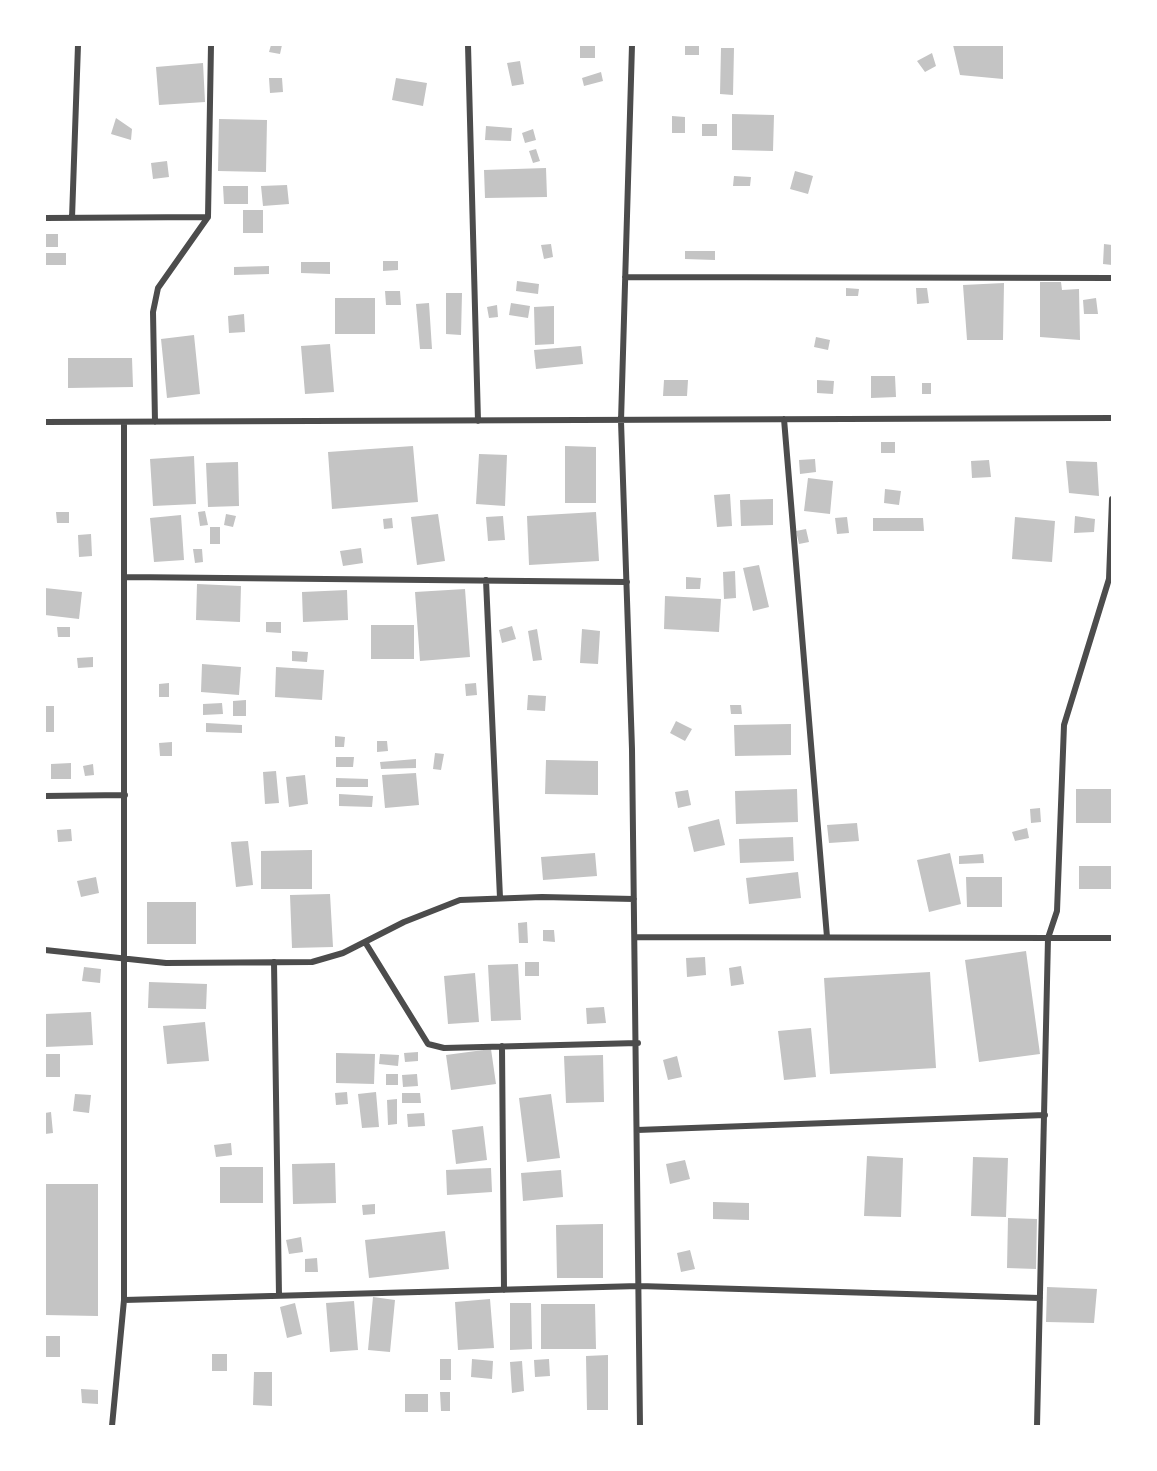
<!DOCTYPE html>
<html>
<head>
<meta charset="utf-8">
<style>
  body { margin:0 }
  #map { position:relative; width:1157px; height:1471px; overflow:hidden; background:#fff; font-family:Figtree,sans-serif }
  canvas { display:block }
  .frame { position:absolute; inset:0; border:46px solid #fff; pointer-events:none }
</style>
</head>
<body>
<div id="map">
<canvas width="1157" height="1471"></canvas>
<div class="frame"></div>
</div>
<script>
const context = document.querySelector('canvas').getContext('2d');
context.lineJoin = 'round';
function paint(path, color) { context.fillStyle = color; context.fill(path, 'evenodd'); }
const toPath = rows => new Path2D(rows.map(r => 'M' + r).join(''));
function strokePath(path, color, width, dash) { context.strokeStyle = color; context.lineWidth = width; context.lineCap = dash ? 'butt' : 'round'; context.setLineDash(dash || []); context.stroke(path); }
const building = toPath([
  [271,45,282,45,280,54,269,52],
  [580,45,595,45,595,58,580,58],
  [685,45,699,45,699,55,685,55],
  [953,45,1003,45,1003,79,960,75],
  [721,48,734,48,733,95,720,94],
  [932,53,936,66,925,72,917,61],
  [520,61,524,84,512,86,507,63],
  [203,63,205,102,159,105,156,67],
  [601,72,603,81,584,86,582,78],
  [269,78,282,78,283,92,270,93],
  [396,78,427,83,423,106,392,100],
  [732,114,774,115,773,151,732,150],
  [672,116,685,117,685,133,672,133],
  [116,118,132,129,131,140,111,134],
  [219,119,267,120,266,172,218,171],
  [702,124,717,124,717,136,702,136],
  [486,126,512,128,511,141,485,140],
  [533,129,536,140,525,143,522,133],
  [536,149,540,161,533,163,529,151],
  [167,161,169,177,153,179,151,163],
  [546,168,547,197,485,198,484,170],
  [795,171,813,176,808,194,790,189],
  [734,176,751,177,750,186,733,186],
  [287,185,289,204,263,206,261,186],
  [223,186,248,186,248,204,224,204],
  [243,210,263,210,263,233,243,233],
  [45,234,58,234,58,247,45,247],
  [551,244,553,257,544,259,541,245],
  [1104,244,1112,245,1112,265,1103,264],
  [685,251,715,251,715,260,685,259],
  [45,253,66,253,66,265,45,265],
  [383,261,398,261,398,270,383,271],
  [301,262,330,262,330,274,301,273],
  [269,266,269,274,234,275,234,267],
  [517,281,539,284,538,294,516,291],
  [1040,282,1061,282,1062,290,1079,289,1080,340,1040,337],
  [1004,283,1003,340,967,340,963,285],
  [846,288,859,289,858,296,846,296],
  [916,288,927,288,929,303,917,304],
  [385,291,400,291,401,305,386,305],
  [446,293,462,293,461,335,446,334],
  [335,298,375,298,375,334,335,334],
  [1096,298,1098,314,1084,314,1083,300],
  [429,303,432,349,420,349,416,304],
  [511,303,530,306,528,318,509,315],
  [497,305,498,317,489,318,487,307],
  [554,306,554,344,535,345,534,307],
  [244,314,245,332,229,333,228,316],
  [194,335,200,394,167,398,161,339],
  [816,337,830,340,828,350,814,347],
  [330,344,334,392,305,394,301,346],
  [581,346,583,364,536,369,534,350],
  [68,358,132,358,133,387,68,388],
  [871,376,895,376,896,397,871,398],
  [664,380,688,380,687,396,663,396],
  [817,380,834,381,833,394,817,393],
  [922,383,931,383,931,394,922,394],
  [881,442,895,442,895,453,881,453],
  [413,446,418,502,332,509,328,452],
  [565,446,596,447,596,503,565,503],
  [479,454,507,455,505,506,476,504],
  [194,456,196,504,153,506,150,459],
  [815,459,816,472,800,474,799,460],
  [989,460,991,477,972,478,971,461],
  [1066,461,1097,462,1099,496,1069,493],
  [238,462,239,506,208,507,206,463],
  [808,478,833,481,830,514,804,511],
  [885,489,901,491,899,505,884,503],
  [730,494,732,526,717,527,714,495],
  [773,499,773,525,741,526,740,500],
  [205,511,208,525,200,526,198,512],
  [56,512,69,512,69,523,57,523],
  [596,512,599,561,529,565,527,516],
  [226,514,236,516,233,527,224,525],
  [438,514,445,561,417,565,411,517],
  [181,515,184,560,154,562,150,518],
  [503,516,505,540,488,541,486,517],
  [1075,516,1095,519,1094,532,1074,533],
  [847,517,849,533,837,534,835,518],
  [1015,517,1055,521,1052,562,1012,559],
  [392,518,393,528,384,529,383,519],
  [873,518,923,518,924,531,873,531],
  [210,527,220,527,220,544,210,544],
  [806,529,809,542,799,544,796,531],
  [91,534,92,556,79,557,78,535],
  [361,548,363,563,343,566,340,551],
  [193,549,202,549,203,562,195,563],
  [759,565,769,607,753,611,743,568],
  [735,571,736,598,724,599,723,572],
  [686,577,701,578,700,589,686,589],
  [197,584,241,586,240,622,196,620],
  [45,588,82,592,79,619,45,615],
  [465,589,470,657,420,661,415,592],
  [347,590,348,620,303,622,302,592],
  [665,596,721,599,719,632,664,629],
  [266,622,281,622,281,633,266,632],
  [371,625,414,625,414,659,371,659],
  [512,626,516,639,502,643,499,630],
  [57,627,70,627,70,637,58,637],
  [537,629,542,660,533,661,528,631],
  [582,629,600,631,598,664,580,663],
  [292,651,308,652,307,662,292,661],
  [93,657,93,667,78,668,77,658],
  [202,664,241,667,239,695,201,692],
  [276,667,324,670,322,700,275,697],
  [169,683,169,697,159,697,159,684],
  [476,683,477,695,466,696,465,684],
  [528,695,546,696,545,711,527,710],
  [246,700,246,716,233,716,233,701],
  [222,703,223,714,203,715,203,704],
  [730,705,741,705,742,714,731,714],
  [45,706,54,706,54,732,45,732],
  [676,721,692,729,685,741,670,733],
  [206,723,242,725,242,733,206,732],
  [791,724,791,755,735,756,734,725],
  [335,736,345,737,344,747,335,747],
  [377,741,387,741,388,751,377,752],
  [172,742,172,756,160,756,159,743],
  [435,753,444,754,441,770,433,769],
  [336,757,354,757,353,767,336,767],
  [416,759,416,768,381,769,380,762],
  [546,760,598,761,598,795,545,794],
  [71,763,71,779,51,779,51,764],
  [93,764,94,775,85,776,83,766],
  [276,771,279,803,265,804,263,772],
  [416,773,419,805,385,808,382,775],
  [305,775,308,804,289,807,286,777],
  [336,778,368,779,368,787,336,787],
  [797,789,798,822,736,824,735,791],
  [1076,789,1112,789,1112,823,1076,823],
  [688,790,691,805,678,808,675,792],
  [339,794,373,796,372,807,339,806],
  [1040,808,1041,822,1031,823,1030,809],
  [719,819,725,845,694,852,688,827],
  [857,823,859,841,829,843,827,825],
  [1027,828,1029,838,1015,841,1012,832],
  [71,829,72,841,58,842,57,830],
  [793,837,794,861,740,863,739,839],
  [248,841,253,885,236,887,231,842],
  [312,850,312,889,261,889,261,851],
  [595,853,597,876,543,880,541,857],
  [950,853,961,904,929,912,917,860],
  [983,854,984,863,959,864,959,856],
  [1079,866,1112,866,1112,889,1079,889],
  [798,872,801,898,749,904,746,878],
  [96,877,99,893,81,897,77,881],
  [966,877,1002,877,1002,907,967,907],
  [330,894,333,947,292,948,290,895],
  [147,902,196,902,196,944,147,944],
  [527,922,528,943,519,943,518,923],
  [543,930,554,930,555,942,543,941],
  [1026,951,1040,1054,979,1062,965,960],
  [705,957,706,975,687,977,686,958],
  [525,962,539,962,539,976,525,976],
  [518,964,521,1020,491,1021,488,965],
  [741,966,744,984,731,986,729,968],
  [84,967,101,969,100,983,82,981],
  [930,972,936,1068,830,1074,824,978],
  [475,973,479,1022,448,1024,444,976],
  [149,982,207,984,206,1009,148,1008],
  [604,1007,606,1023,587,1024,586,1008],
  [91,1012,93,1045,45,1047,45,1014],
  [205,1022,209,1061,167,1064,163,1026],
  [811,1028,816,1077,784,1080,778,1031],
  [491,1049,496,1084,451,1090,446,1055],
  [418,1052,418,1061,405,1062,404,1053],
  [336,1053,375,1054,374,1084,336,1083],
  [45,1054,60,1054,60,1077,45,1077],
  [380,1054,399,1055,398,1066,379,1064],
  [603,1055,604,1102,566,1103,564,1056],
  [677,1056,682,1077,668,1080,663,1060],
  [386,1074,398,1074,398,1085,386,1085],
  [417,1074,418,1086,403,1087,402,1075],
  [347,1092,348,1104,336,1105,335,1093],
  [376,1092,379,1127,362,1128,358,1094],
  [402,1093,420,1093,421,1103,402,1103],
  [75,1094,91,1095,89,1113,73,1111],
  [551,1094,560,1158,527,1162,519,1098],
  [397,1099,397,1124,388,1125,387,1100],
  [51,1112,53,1133,45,1134,45,1113],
  [424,1113,425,1126,408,1127,407,1114],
  [483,1126,487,1160,456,1164,452,1130],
  [231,1143,232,1155,216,1157,214,1145],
  [867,1156,903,1158,901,1217,864,1216],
  [973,1157,1008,1158,1006,1217,971,1216],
  [685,1160,690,1179,670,1184,666,1164],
  [335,1163,336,1203,293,1204,292,1164],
  [220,1167,263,1167,263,1203,220,1203],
  [491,1168,492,1192,447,1195,446,1170],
  [561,1170,563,1197,523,1201,521,1173],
  [45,1184,98,1184,98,1316,45,1315],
  [713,1202,749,1203,749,1220,713,1219],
  [375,1204,375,1214,363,1215,362,1205],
  [1008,1218,1037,1219,1036,1269,1007,1268],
  [603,1224,603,1278,557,1278,556,1225],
  [445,1231,449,1269,369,1278,365,1240],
  [301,1237,303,1252,289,1254,286,1240],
  [690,1250,695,1269,681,1272,677,1253],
  [317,1258,318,1272,305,1272,305,1259],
  [1047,1287,1097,1289,1094,1323,1046,1322],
  [373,1297,395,1300,390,1352,368,1350],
  [490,1299,494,1348,458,1350,455,1302],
  [354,1301,358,1350,330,1352,326,1303],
  [295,1303,302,1334,287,1338,280,1307],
  [510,1303,531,1303,532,1349,510,1350],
  [541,1304,595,1304,596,1349,541,1349],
  [45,1336,60,1336,60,1357,45,1357],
  [212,1354,227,1354,227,1371,212,1371],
  [608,1355,608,1410,587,1410,586,1356],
  [440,1359,451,1359,451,1380,440,1380],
  [472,1359,493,1361,492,1379,471,1377],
  [549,1359,550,1376,535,1377,534,1360],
  [522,1361,524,1391,512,1393,510,1362],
  [254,1372,272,1372,272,1406,253,1405],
  [81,1389,98,1390,98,1404,82,1403],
  [440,1392,450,1392,450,1411,441,1411],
  [405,1394,428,1394,428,1412,405,1412]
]);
const minor = toPath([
  [468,45,478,421],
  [632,45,621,421,632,749,640,1426],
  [45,218,208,217],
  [72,218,78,45],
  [625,277,1112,278],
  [784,419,827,937],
  [45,422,1112,418],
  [155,422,153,312,158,288,208,217,211,45],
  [125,577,627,582],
  [486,580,500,898],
  [45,796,125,795],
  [635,937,1048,938,1057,911,1064,725,1109,579,1112,499],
  [365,942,428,1044,444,1048,638,1043],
  [45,950,166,963,312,962,343,953,404,922,460,900,542,897,634,899],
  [274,962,279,1296],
  [502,1046,504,1290],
  [637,1130,1045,1115],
  [124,1300,639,1286,1040,1298],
  [112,1426,124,1300,124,422],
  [1037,1426,1048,938,1112,938]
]);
paint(building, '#c4c4c4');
strokePath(minor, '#4c4c4c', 6);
</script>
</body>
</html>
